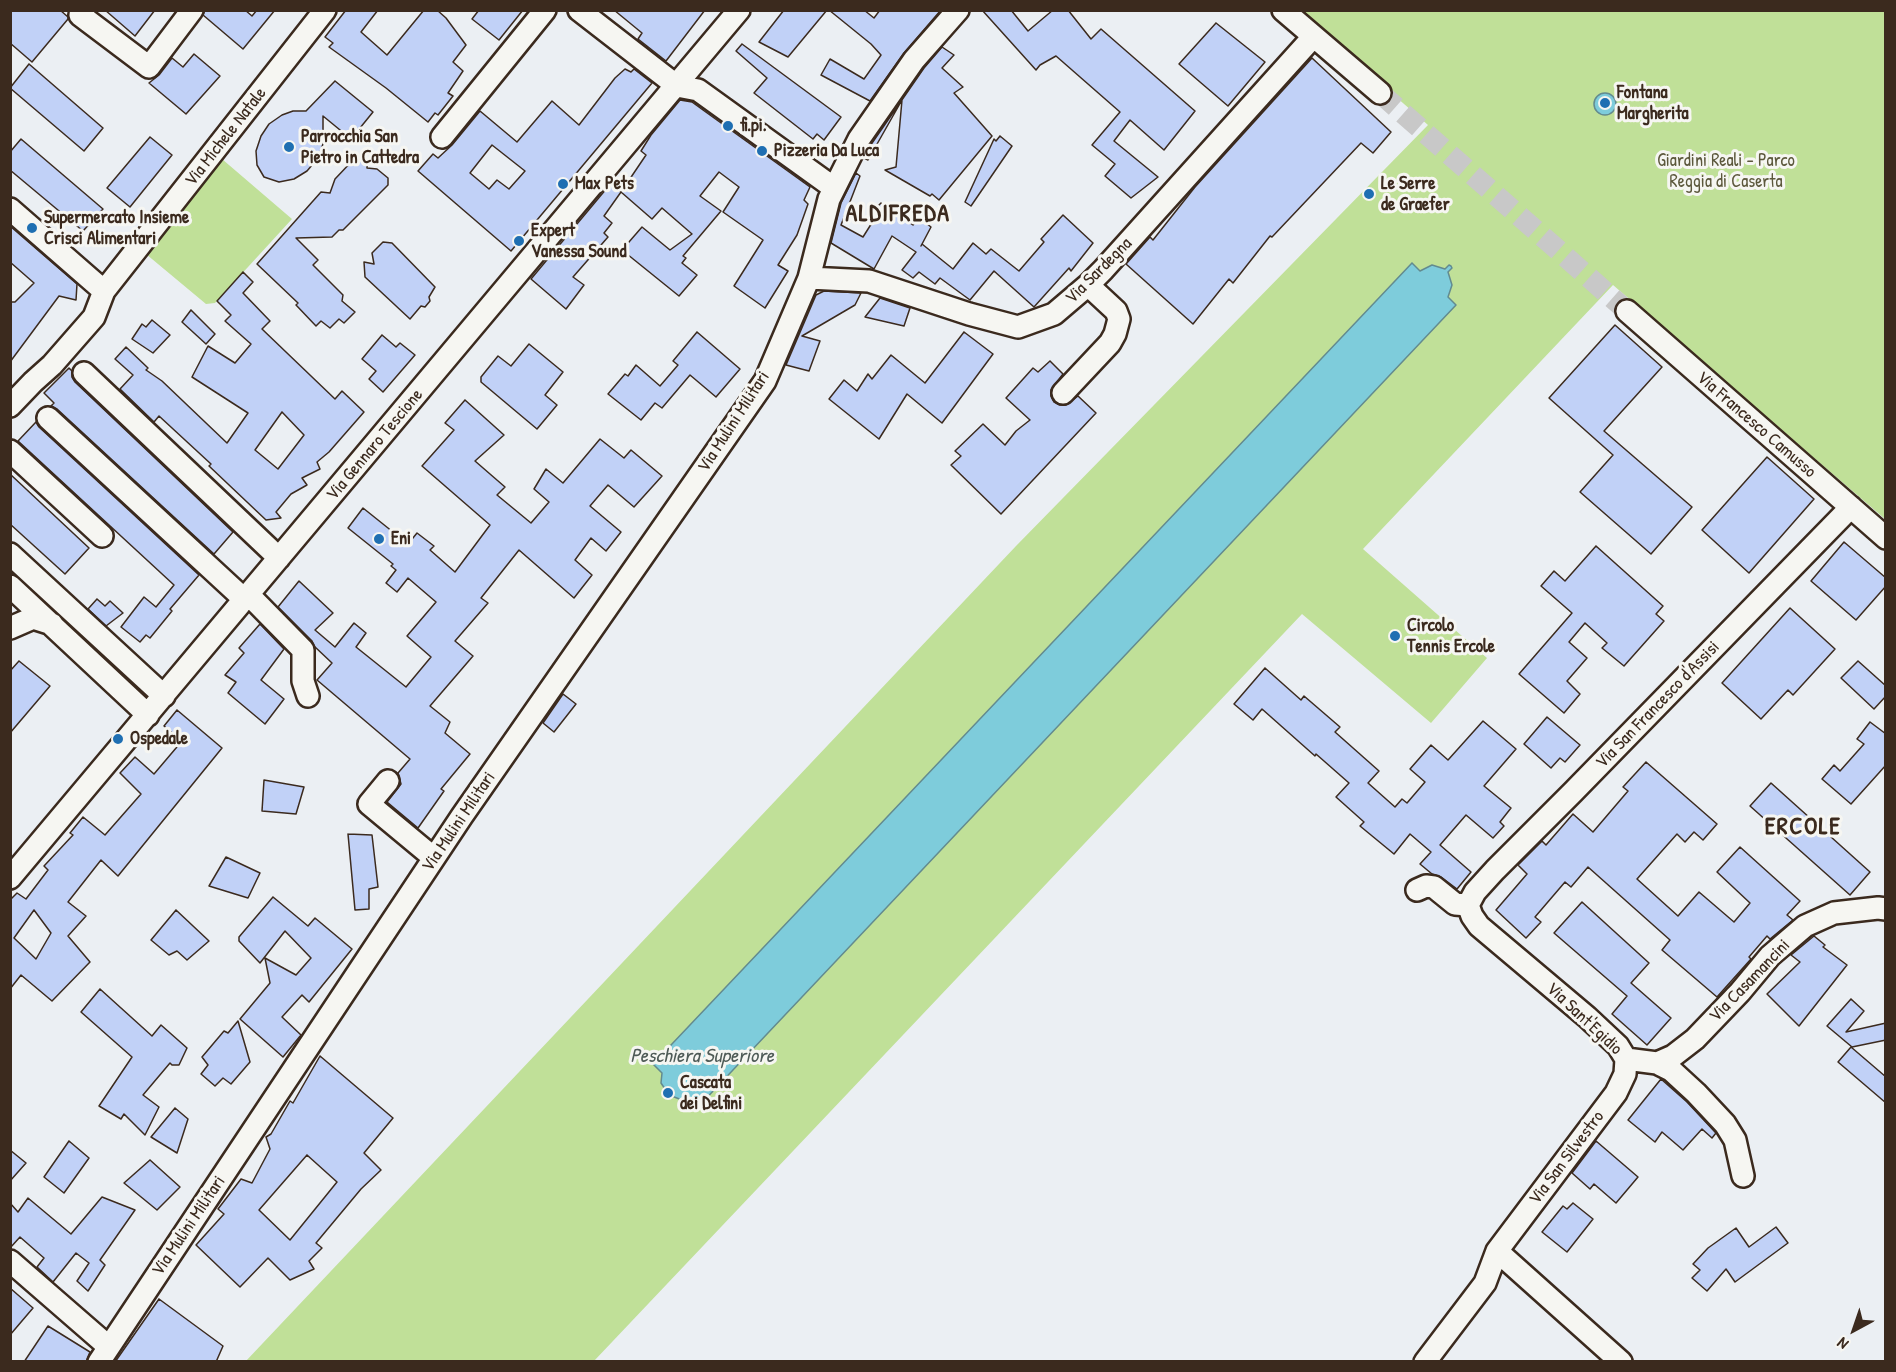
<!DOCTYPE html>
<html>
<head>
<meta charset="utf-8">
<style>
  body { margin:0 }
  #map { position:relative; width:1896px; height:1372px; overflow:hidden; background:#ebeff3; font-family:"Patrick Hand",sans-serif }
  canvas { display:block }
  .frame { position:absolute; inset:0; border:12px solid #3b2a1e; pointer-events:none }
  .north { position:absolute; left:1824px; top:1300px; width:60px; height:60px; -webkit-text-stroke:4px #f6f6f2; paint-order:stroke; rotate:220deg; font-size:16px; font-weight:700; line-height:24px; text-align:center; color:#3b2a1e }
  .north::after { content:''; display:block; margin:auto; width:21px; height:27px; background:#3b2a1e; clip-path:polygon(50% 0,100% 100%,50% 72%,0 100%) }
</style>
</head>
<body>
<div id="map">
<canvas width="1896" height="1372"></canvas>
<div class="frame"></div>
<div class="north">N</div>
</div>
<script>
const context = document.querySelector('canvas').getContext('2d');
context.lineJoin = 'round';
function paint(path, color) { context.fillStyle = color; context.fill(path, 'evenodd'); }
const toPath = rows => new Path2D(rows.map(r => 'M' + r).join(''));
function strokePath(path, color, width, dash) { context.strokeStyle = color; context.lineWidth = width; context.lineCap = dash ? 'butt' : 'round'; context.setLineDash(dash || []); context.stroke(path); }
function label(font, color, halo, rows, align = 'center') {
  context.font = font + ' "Patrick Hand",sans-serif'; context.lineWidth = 6; context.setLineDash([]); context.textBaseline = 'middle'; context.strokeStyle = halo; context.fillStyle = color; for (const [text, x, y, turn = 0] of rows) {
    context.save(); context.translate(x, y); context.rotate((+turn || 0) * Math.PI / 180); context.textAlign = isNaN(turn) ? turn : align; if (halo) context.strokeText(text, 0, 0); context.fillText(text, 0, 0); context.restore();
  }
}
const green = toPath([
  [1298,11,1885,11,1885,519,1613,285,1363,549,1487,658,1431,723,1302,614,594,1361,245,1362,1016,546,1428,125],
  [222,159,292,219,215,303,206,304,146,254]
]);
const water = toPath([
  '1594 104a11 11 0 1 1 22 0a11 11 0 1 1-22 0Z',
  [1412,263,1420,271,1432,265,1445,269,1449,265,1451,266,1452,268,1448,272,1452,285,1448,297,1456,305,698,1107,688,1098,682,1100,669,1095,661,1083,662,1073,653,1064,1412,263]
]);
const building = toPath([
  [10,10,60,10,68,17,68,19,32,62,10,43,10,10],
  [105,10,155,10,135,36,105,10],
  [205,10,245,10,252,16,257,10,275,10,243,49,203,15,205,10],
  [346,10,378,10,361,32,387,55,424,10,437,10,446,18,466,45,453,62,463,71,448,93,453,96,438,115,435,113,428,122,386,88,329,47,333,43,325,37,346,10],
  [479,10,523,10,499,40,472,19,479,10],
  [614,10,705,10,666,61,638,39,642,33,614,10],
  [784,10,827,10,788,57,759,42,784,10],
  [829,10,864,10,874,18,880,10,941,10,904,53,870,101,821,75,830,59,864,79,881,55,871,44,829,10],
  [982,10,1011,10,1028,31,1053,10,1068,10,1091,39,1101,29,1195,111,1164,150,1130,120,1114,141,1158,177,1131,198,1105,176,1115,164,1092,145,1120,112,1056,56,1040,65,1036,70,982,10],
  [1216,23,1265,62,1228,106,1179,64,1216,23],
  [742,44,841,117,824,140,817,134,813,139,754,93,767,78,736,51,742,44],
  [942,47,954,55,942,68,963,87,954,93,992,136,939,200,932,194,930,196,885,170,896,167,902,100,868,160,864,158,870,146,924,68,942,47],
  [194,54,220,76,186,114,149,83,159,75,172,58,183,67,194,54],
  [1312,58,1391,132,1373,153,1361,143,1272,237,1270,236,1233,283,1229,279,1193,324,1126,264,1150,237,1153,240,1195,187,1312,58],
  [29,64,103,128,84,151,10,88,29,64],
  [625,69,631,72,634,69,652,83,511,251,418,171,433,154,438,158,452,145,480,111,517,142,552,101,579,125,615,78,625,69],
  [492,145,525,171,509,189,497,180,489,189,470,173,492,145],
  [335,81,373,112,351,139,323,116,323,144,318,158,307,171,294,179,279,182,264,177,257,165,256,151,261,136,269,124,282,115,293,111,306,111,335,81],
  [680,100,692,102,703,110,810,187,804,200,808,204,797,235,778,265,788,271,765,308,734,286,763,240,723,212,739,187,719,172,700,196,721,211,683,256,686,258,682,263,697,275,679,296,622,250,642,227,670,250,692,234,662,208,652,219,621,192,646,155,641,151,651,135,680,100],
  [1000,136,1012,146,971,206,965,202,994,139,996,141,1000,136],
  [150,137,172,155,130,207,107,188,150,137],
  [21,139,103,209,83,231,10,170,10,152,21,139],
  [354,159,367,160,367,168,377,169,388,178,388,185,343,230,339,230,332,237,296,238,318,260,313,265,343,295,342,301,355,312,344,323,339,319,330,328,321,321,316,326,296,305,298,303,257,264,321,192,330,193,335,179,354,159],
  [856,173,860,176,841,225,863,237,875,218,875,209,881,203,913,225,918,217,931,227,921,246,922,244,953,269,973,243,986,254,991,249,1019,271,1044,242,1041,239,1063,215,1093,243,1071,271,1069,268,1034,307,994,271,970,300,940,278,935,284,919,272,913,278,902,270,916,252,892,236,874,269,831,243,841,203,856,173],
  [612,182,621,192,604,216,612,223,604,233,608,237,573,277,584,285,566,309,531,279,612,182],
  [10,226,77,284,76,300,59,296,10,362,10,302,15,302,34,283,10,262,10,226],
  [383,242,392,243,435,287,429,297,430,301,425,307,421,306,410,319,365,277,364,262,374,264,372,253,383,242],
  [243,272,253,282,243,293,270,321,262,329,335,399,342,391,364,412,329,452,317,462,320,469,302,478,307,485,291,494,276,512,281,518,266,520,209,466,211,464,159,416,154,422,120,389,133,375,115,359,126,347,148,368,146,370,162,381,227,443,248,413,192,377,208,346,235,363,251,344,225,321,231,315,217,301,243,272],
  [282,412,304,435,278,469,255,450,282,412],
  [824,291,861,293,855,305,802,336,820,341,809,371,786,365,816,295,824,291],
  [880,298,910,308,904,326,865,317,880,298],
  [191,310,215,334,206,344,182,322,191,310],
  [152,320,170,335,153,353,132,339,142,324,146,327,152,320],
  [1615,325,1662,367,1604,431,1692,507,1651,554,1580,492,1613,455,1549,398,1615,325],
  [697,332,740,369,716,397,690,375,662,408,655,403,641,420,608,394,625,374,628,376,636,365,660,386,678,365,673,361,697,332],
  [964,332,993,354,942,423,907,394,879,439,829,399,844,380,857,391,868,374,872,379,891,355,925,383,964,332],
  [382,335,396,347,400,343,415,355,383,392,369,379,376,371,362,359,382,335],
  [529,344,563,372,545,395,557,405,537,429,481,382,481,377,498,356,511,366,529,344],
  [1050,361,1063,374,1051,390,1051,396,1054,402,1060,405,1066,405,1078,396,1096,413,1001,514,951,465,961,456,955,451,983,424,1005,445,1016,431,1030,420,1006,398,1033,368,1038,372,1050,361],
  [69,368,72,371,72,377,75,382,233,532,214,554,57,409,51,406,54,403,44,393,69,368],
  [465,400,504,435,475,461,505,487,497,495,531,523,549,502,534,489,546,469,563,483,600,439,624,458,631,450,662,476,634,507,608,485,590,506,621,532,606,551,591,538,575,560,592,575,574,598,519,550,481,598,488,603,455,641,473,656,430,706,450,722,445,733,470,754,441,789,444,791,418,828,387,802,401,784,398,773,410,759,317,680,332,663,314,646,312,641,278,607,299,581,333,613,315,630,335,647,354,623,366,633,356,647,406,687,431,657,407,636,436,602,408,578,397,592,386,583,396,570,391,566,393,564,348,528,363,508,408,544,417,533,434,546,430,550,455,572,490,525,422,466,454,430,445,423,465,400],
  [36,422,39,427,199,575,170,609,172,611,150,638,146,635,140,642,121,627,144,597,156,607,174,585,18,441,36,422],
  [1767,457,1814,499,1749,573,1702,530,1767,457],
  [10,474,89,548,65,574,10,524,10,474],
  [1844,542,1886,578,1886,586,1856,620,1811,581,1844,542],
  [1596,546,1663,606,1656,614,1664,621,1624,666,1602,648,1607,643,1585,623,1569,642,1587,658,1567,681,1580,694,1564,713,1519,674,1572,613,1541,586,1554,571,1565,581,1596,546],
  [97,599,105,606,110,601,123,613,106,626,88,609,97,599],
  [1790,608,1835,649,1793,695,1788,690,1761,719,1722,683,1790,608],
  [260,624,284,649,261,680,284,699,265,724,228,693,236,682,225,675,244,653,239,648,260,624],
  [19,661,50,686,10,733,10,671,19,661],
  [1858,661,1886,686,1886,696,1874,709,1841,678,1858,661],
  [1265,668,1301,700,1304,696,1340,727,1335,732,1379,771,1368,783,1395,807,1402,799,1407,803,1425,782,1410,769,1431,745,1448,760,1483,721,1516,749,1484,786,1511,808,1500,822,1504,826,1493,838,1466,815,1440,845,1471,872,1457,889,1441,877,1432,874,1420,864,1431,852,1410,834,1394,854,1360,826,1364,822,1336,797,1349,783,1316,754,1315,756,1262,709,1253,720,1234,704,1265,668],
  [563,694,576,704,554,732,543,723,563,694],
  [177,710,222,748,118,876,101,860,68,902,86,916,68,936,90,962,52,1001,21,975,10,989,10,900,17,893,26,899,48,870,44,866,73,835,70,833,83,817,105,835,141,794,120,773,135,757,154,774,182,741,164,726,177,710],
  [34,910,51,933,36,959,14,938,34,910],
  [1547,717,1580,745,1565,762,1560,758,1551,768,1524,744,1547,717],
  [1870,722,1886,734,1886,765,1851,804,1822,779,1834,765,1840,771,1864,744,1857,739,1870,722],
  [1646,762,1717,824,1703,840,1694,832,1685,842,1677,834,1637,879,1678,916,1699,892,1734,922,1750,903,1717,872,1740,847,1800,901,1787,915,1793,920,1770,939,1767,936,1749,957,1751,959,1717,997,1662,950,1670,940,1588,867,1571,887,1565,882,1535,917,1541,922,1526,938,1496,910,1527,874,1518,865,1542,841,1546,845,1573,814,1593,832,1628,791,1623,787,1646,762],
  [264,780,304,787,296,814,262,811,264,780],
  [1771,783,1870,872,1850,895,1750,806,1771,783],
  [348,834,372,835,378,887,369,889,369,909,355,910,348,834],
  [226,857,260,873,248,898,209,886,226,857],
  [273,897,308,926,315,918,352,949,309,1002,302,995,282,1017,301,1035,283,1057,240,1019,270,983,265,958,296,975,311,958,285,931,260,963,239,941,239,937,273,897],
  [1582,902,1649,963,1631,983,1671,1018,1647,1045,1612,1014,1627,996,1554,933,1582,902],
  [176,910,209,941,187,960,177,951,169,955,151,940,176,910],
  [1814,936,1825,945,1823,947,1847,965,1799,1026,1767,994,1800,962,1791,955,1814,936],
  [100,989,152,1036,161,1025,187,1048,179,1065,172,1065,170,1063,143,1095,159,1107,145,1135,124,1114,121,1119,99,1106,132,1057,81,1012,100,989],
  [1851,999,1864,1011,1846,1032,1886,1023,1886,1040,1852,1047,1827,1026,1851,999],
  [238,1021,250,1062,231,1084,223,1078,215,1086,201,1074,208,1065,202,1057,224,1031,228,1033,238,1021],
  [1851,1047,1886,1077,1886,1103,1838,1062,1851,1047],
  [320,1056,393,1118,364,1153,381,1170,361,1189,316,1243,322,1248,309,1261,314,1269,290,1280,268,1258,240,1287,196,1245,224,1214,218,1209,241,1179,252,1183,270,1149,266,1137,271,1134,290,1101,293,1103,320,1056],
  [307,1155,337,1182,290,1240,259,1210,307,1155],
  [1661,1079,1687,1102,1715,1132,1716,1133,1712,1138,1702,1129,1683,1150,1662,1132,1655,1142,1628,1120,1661,1079],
  [175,1108,188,1119,177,1153,151,1137,175,1108],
  [69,1141,89,1158,64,1193,44,1177,69,1141],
  [1596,1141,1638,1177,1616,1203,1594,1184,1590,1189,1572,1173,1596,1141],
  [10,1150,26,1163,10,1181,10,1150],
  [150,1160,180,1187,157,1210,124,1183,150,1160],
  [102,1197,135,1210,100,1260,105,1265,88,1291,77,1281,89,1263,76,1253,53,1282,37,1267,44,1258,20,1237,10,1248,10,1203,18,1212,28,1198,71,1234,102,1197],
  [1573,1203,1593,1219,1567,1252,1542,1232,1563,1206,1567,1209,1573,1203],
  [1776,1227,1788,1243,1735,1282,1726,1269,1707,1291,1692,1278,1700,1270,1693,1264,1708,1248,1736,1228,1749,1247,1776,1227],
  [10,1288,33,1308,10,1335,10,1288],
  [159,1299,223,1346,216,1362,115,1362,159,1299],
  [48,1326,90,1352,86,1362,24,1362,48,1326]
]);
const minorTunnel = toPath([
  [1380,93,1627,311]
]);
const minor = toPath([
  [84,10,80,15,149,67,192,10],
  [579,10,677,86,698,90,834,188],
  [1283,10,1380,93],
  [442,137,545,10],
  [10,209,104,291],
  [809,278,869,281,969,314,1018,327,1054,314,1088,285,1103,270,1313,37],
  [1627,311,1886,538],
  [84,373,279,558],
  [1063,393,1110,343,1115,334,1119,319,1116,311,1088,285],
  [10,406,33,382,52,365,94,317,104,291,325,10],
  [48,418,245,600],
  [10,451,102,536],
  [10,554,164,696],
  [10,586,148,715],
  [249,595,303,650,303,681,308,696],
  [10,628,33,618,52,624],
  [388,781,369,804,434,858],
  [10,878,739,10],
  [1417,890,1426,886,1434,887,1455,904,1468,905],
  [1468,905,1475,892,1495,870,1573,792,1851,507],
  [1468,905,1472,916,1479,926,1587,1017,1618,1046,1626,1059,1657,1063,1671,1070,1696,1093,1725,1124,1735,1140,1743,1176],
  [1657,1063,1673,1056,1695,1039,1740,992,1770,956,1805,926,1834,913,1878,908,1886,909],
  [1497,1251,1621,1362],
  [10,1261,109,1347],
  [99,1362,462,816,765,381,809,278,829,199,859,139,914,60,958,10],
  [1425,1362,1485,1283,1497,1251,1616,1093,1625,1074,1626,1059]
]);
const markers = [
  [1605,103,6,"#1f6fb2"],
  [728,126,6,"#1f6fb2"],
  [289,147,6,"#1f6fb2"],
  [762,151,6,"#1f6fb2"],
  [563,184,6,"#1f6fb2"],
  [1369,194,6,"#1f6fb2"],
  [32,228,6,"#1f6fb2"],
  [519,241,6,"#1f6fb2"],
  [379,539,6,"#1f6fb2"],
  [1395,636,6,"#1f6fb2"],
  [118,739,6,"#1f6fb2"],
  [668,1093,6,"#1f6fb2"]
];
const poiNames = [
  ["Fontana",1617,93],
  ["Margherita",1617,114],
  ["fi.pi.",740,126],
  ["Parrocchia San",301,137],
  ["Pietro in Cattedra",301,158],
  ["Pizzeria Da Luca",774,151],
  ["Max Pets",575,184],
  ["Le Serre",1381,184],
  ["de Graefer",1381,205],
  ["Supermercato Insieme",44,218],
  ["Crisci Alimentari",44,239],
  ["Expert",531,231],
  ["Vanessa Sound",531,252],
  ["Eni",391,539],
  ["Circolo",1407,626],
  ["Tennis Ercole",1407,647],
  ["Ospedale",130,739],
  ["Cascata",680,1083],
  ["dei Delfini",680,1104]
];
const streetNames = [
  ["Via Michele Natale",226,137,-52],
  ["Via Sardegna",1099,271,-45],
  ["Via Mulini Militari",734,422,-57],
  ["Via Francesco Camusso",1756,425,41],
  ["Via Gennaro Tescione",375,445,-50],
  ["Via San Francesco d'Assisi",1658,705,-46],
  ["Via Mulini Militari",459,822,-56],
  ["Via Casamancini",1750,981,-46],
  ["Via Sant'Egidio",1584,1019,43],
  ["Via San Silvestro",1567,1158,-53],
  ["Via Mulini Militari",189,1226,-56]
];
const parkNames = [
  ["Giardini Reali - Parco",1726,161],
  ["Reggia di Caserta",1726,182]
];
const waterNames = [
  ["Peschiera Superiore",702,1057]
];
const districtNames = [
  ["ALDIFREDA",898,215],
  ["ERCOLE",1803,828]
];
paint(green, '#c0e098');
paint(water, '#7eccdb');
strokePath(water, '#638b8f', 1.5);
paint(building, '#c1d1f7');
strokePath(building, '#3b2a1e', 1.5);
strokePath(minorTunnel, '#c8c8c8', 21, [21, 10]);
strokePath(minor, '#3b2a1e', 26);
strokePath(minor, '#f6f6f2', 21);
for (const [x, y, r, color] of markers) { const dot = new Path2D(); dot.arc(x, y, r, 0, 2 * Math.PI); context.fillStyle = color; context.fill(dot); strokePath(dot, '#f6f6f2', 2); }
label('bold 18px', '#3b2a1e', '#f6f6f2', poiNames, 'left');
label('18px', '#3b2a1e', '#f6f6f2', streetNames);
label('18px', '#5c583c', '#f6f6f2', parkNames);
label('italic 20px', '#4f5b57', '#f6f6f2', waterNames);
context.letterSpacing = '1.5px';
label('bold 24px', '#3b2a1e', '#f6f6f2', districtNames);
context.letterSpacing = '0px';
</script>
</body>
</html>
